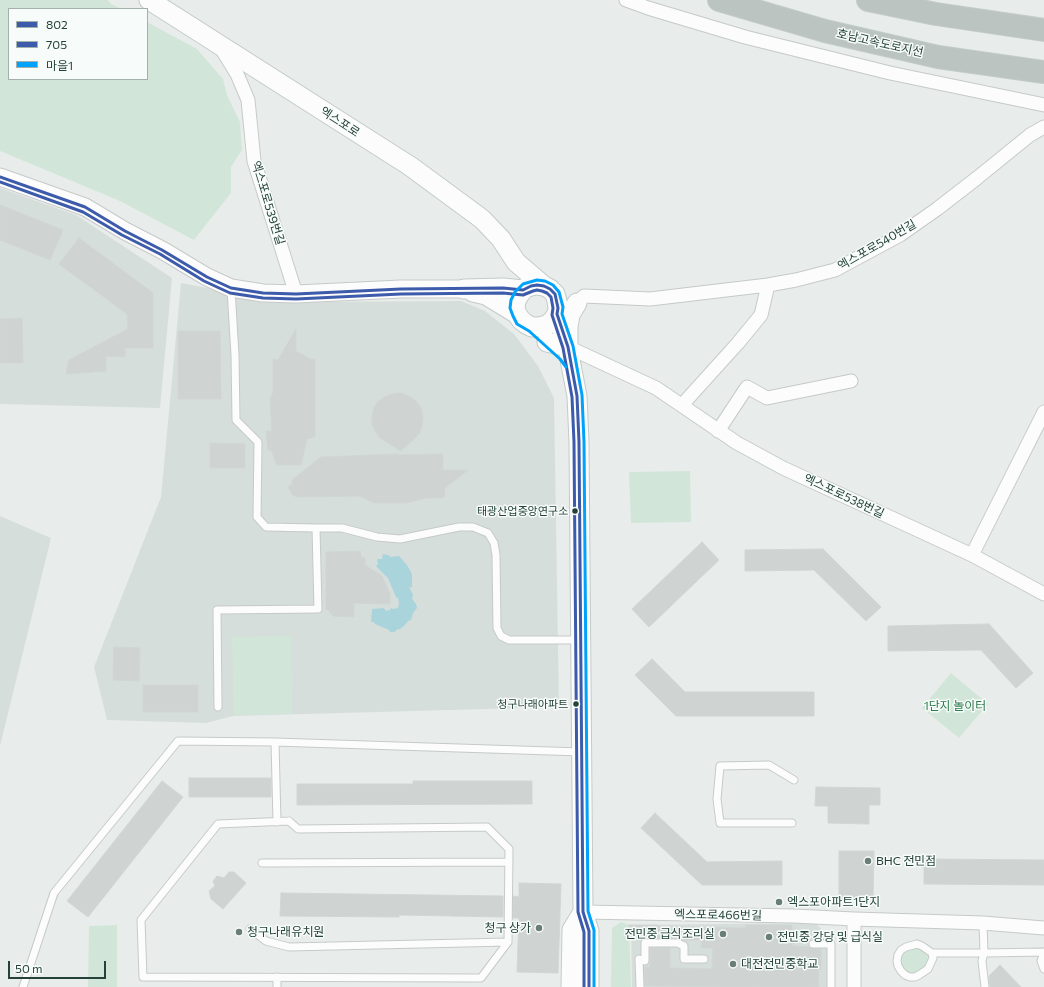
<!DOCTYPE html>
<html>
<head>
<meta charset="utf-8">
<style>
  body { margin:0 }
  #map { position:relative; width:1044px; height:987px; overflow:hidden; background:#e8edeb; font-family:Commissioner,"Noto Sans KR",sans-serif }
  canvas { display:block }
  .legend { position:absolute; left:8px; top:8px; width:140px; height:72px; box-sizing:border-box; background:#f7fbf9; border:1px solid #a3b1ad; margin:0; padding:5px 7px; list-style:none; font-size:12px; color:#24423a }
  .legend li { display:flex; align-items:center; gap:8px; height:20px }
  .legend b { width:20px; border:1px solid #a3b1ad }
  .scale { position:absolute; left:8px; top:961px; width:98px; height:18px; box-sizing:border-box; border:2px solid #24423a; border-top:0; padding-left:5px; font-size:12px; line-height:14px; white-space:nowrap; color:#24423a; -webkit-text-stroke:3px #f7fbf9; paint-order:stroke }
</style>
</head>
<body>
<div id="map">
<canvas width="1044" height="987"></canvas>
<ul class="legend">
<li><b style="height:5px;background:#3d5bab"></b>802</li>
<li><b style="height:5px;background:#3d5bab"></b>705</li>
<li><b style="height:5px;background:#00a3fb"></b>마을1</li>
</ul>
<div class="scale">50 m</div>
</div>
<script>
const context = document.querySelector('canvas').getContext('2d');
context.lineJoin = 'round';
function paint(path, color) { context.fillStyle = color; context.fill(path, 'evenodd'); }
const toPath = rows => new Path2D(rows.map(r => 'M' + r).join(''));
function strokePath(path, color, width, dash) { context.strokeStyle = color; context.lineWidth = width; context.lineCap = dash ? 'butt' : 'round'; context.setLineDash(dash || []); context.stroke(path); }
function label(font, color, halo, rows, align = 'center') {
  context.font = font + ' Commissioner,"Noto Sans KR",sans-serif'; context.lineWidth = 3; context.setLineDash([]); context.textBaseline = 'middle'; context.strokeStyle = halo; context.fillStyle = color; for (const [text, x, y, turn = 0] of rows) {
    context.save(); context.translate(x, y); context.rotate((+turn || 0) * Math.PI / 180); context.textAlign = isNaN(turn) ? turn : align; if (halo) context.strokeText(text, 0, 0); context.fillText(text, 0, 0); context.restore();
  }
}
const built = toPath([
  [0,188,76,215,172,278,160,408,0,404],
  [181,283,282,302,461,301,485,311,514,334,538,366,554,398,559,707,233,716,206,723,107,720,94,667,161,497],
  [0,516,51,538,0,746],
  [815,923,834,941,835,987,632,987,631,925]
]);
const green = toPath([
  [0,0,108,0,111,4,122,9,9,9,9,79,147,79,147,22,197,49,223,79,227,95,240,122,242,150,231,167,231,193,194,240,120,201,0,151],
  [690,471,691,522,631,523,629,472],
  [291,636,292,714,234,715,232,637],
  [951,673,988,704,959,738,922,708],
  [621,922,629,925,631,987,611,987,612,928],
  [117,925,117,987,88,987,89,926],
  [917,944,933,958,919,975,905,975,898,955]
]);
const water = toPath([
  [383,554,388,555,391,557,399,556,407,565,412,574,412,588,409,587,413,595,412,599,416,604,417,608,413,613,411,620,408,621,405,625,400,629,396,630,395,632,390,632,389,630,375,624,374,622,371,622,372,609,384,608,386,611,390,610,391,608,394,609,398,608,399,603,398,598,396,597,388,578,376,566,378,564,377,559,382,559]
]);
const building = toPath([
  [0,205,63,230,50,260,0,240,0,205],
  [79,238,153,293,153,348,125,348,125,357,106,356,106,371,66,374,69,360,128,329,127,314,59,264,79,238],
  [22,318,23,363,0,363,0,319,22,318],
  [296,329,296,351,310,359,315,359,315,437,307,439,301,465,277,465,271,450,268,450,266,431,272,431,270,398,273,393,273,359,278,360,296,329],
  [178,331,220,331,221,399,178,399,178,331],
  [400,393,409,396,416,401,421,408,423,417,422,426,419,434,401,451,380,438,375,431,372,424,372,416,374,408,378,401,385,397,392,394,400,393],
  [210,443,245,444,245,468,210,468,210,443],
  [398,454,397,455,443,454,443,470,468,470,445,488,444,498,426,498,406,503,375,503,359,496,296,497,292,494,288,487,292,484,292,480,321,457,398,454],
  [702,542,719,560,649,627,632,609,702,542],
  [823,549,881,607,866,621,814,570,745,571,745,550,823,549],
  [360,551,361,557,365,558,365,565,382,576,390,594,390,604,354,603,354,617,333,616,329,611,326,609,326,552,360,551],
  [989,624,1033,673,1016,688,981,650,888,651,888,626,989,624],
  [114,647,140,648,139,681,113,680,114,647],
  [652,659,685,692,814,692,814,716,676,716,635,675,652,659],
  [143,685,198,685,198,712,143,712,143,685],
  [189,778,271,778,271,797,189,797,189,778],
  [162,781,183,797,88,917,67,901,162,781],
  [413,781,532,781,532,804,297,805,297,784,413,784,413,781],
  [816,787,880,788,880,805,869,805,869,824,828,823,828,806,815,806,816,787],
  [655,813,707,862,782,861,782,885,702,885,641,828,655,813],
  [839,851,874,851,873,899,839,899,839,851],
  [924,859,1044,860,1044,885,924,884,924,859],
  [229,872,234,872,246,883,223,909,211,899,209,891,215,886,213,881,217,876,224,878,229,872],
  [519,883,561,884,558,973,517,972,519,918,513,918,513,896,519,897,519,883],
  [281,893,503,896,503,917,399,915,399,917,280,916,281,893],
  [629,925,658,925,659,927,746,928,746,925,792,925,792,946,809,947,813,949,821,949,821,970,818,969,819,987,645,986,644,967,650,967,650,948,670,948,670,968,712,969,713,948,701,948,701,940,682,940,678,938,651,938,651,937,629,937,629,925],
  [1000,965,1021,987,991,987,990,986,989,976,1000,965]
]);
const service = toPath([
  [231,289,235,355,236,420,258,442,257,517,266,527,316,528,342,528,377,537,400,539,459,527,473,527,488,533,494,543,496,555,497,628,501,636,509,640,580,640],
  [218,707,217,610,318,609,316,528],
  [275,742,277,822],
  [289,821,298,829,487,827,509,849,508,942,481,978,143,977,141,920,218,824,289,821],
  [792,823,720,823,717,799,720,766,769,765,794,780],
  [262,863,509,862],
  [250,929,266,941,289,947,508,942],
  [813,944,831,944,831,987],
  [917,944,922,946,932,953,933,958,928,969,919,975,915,977,910,977,905,975,901,971,898,966,897,961,898,955,901,950,906,947,917,944],
  [1044,952,1041,961,1044,969],
  [932,953,984,953,983,923],
  [277,977,277,987],
  [23,987,54,893,178,741,275,742,581,752],
  [640,987,639,959,645,961,645,943,678,943,684,946,684,959,704,959],
  [985,987,982,961,984,953,1044,952]
]);
const minor = toPath([
  [626,0,648,8,745,37,890,73,1044,105],
  [221,48,237,74,248,100,254,161,296,294],
  [577,303,584,296,650,299,768,285,796,280,835,270,900,235,937,209,977,178,1030,135,1044,127],
  [568,347,656,388,737,443,783,468,972,555,1044,594],
  [682,405,738,343,761,315,768,285],
  [718,431,747,387,767,398,851,381],
  [972,555,1044,412],
  [583,912,794,916,854,919,983,923,1044,928],
  [854,987,854,919]
]);
const tertiary = toPath([
  [0,177,85,207,125,231,162,250,207,277,231,288,263,293,296,294,401,289,464,289]
]);
const secondary = toPath([
  [149,0,410,166,482,219,501,239,516,262,544,286,550,289,555,294,557,301,558,308,557,314,552,321,547,325,539,327,532,327,526,324,521,320,517,314,515,308,516,301,519,295,525,288,531,286,537,285,544,286],
  [464,289,503,288,523,290],
  [473,292,486,295,517,314],
  [557,314,568,347,571,365,577,396,579,442,583,912,589,931,589,987],
  [547,342,568,347,568,327,570,315,577,303],
  [571,987,572,930,583,912]
]);
const motorway = toPath([
  [719,0,825,31,938,57,1044,72],
  [868,0,936,14,1044,30]
]);
const bus1 = toPath([
  [0,177,85,207,125,231,162,250,207,277,231,288,263,293,296,294,401,289,503,288,523,290,531,286,537,285,544,286,550,289,555,294,558,308,557,314,568,347,577,396,579,442,583,912,589,931,589,987]
]);
const bus2 = toPath([
  [0,182,83,212,122,235,160,254,204,281,230,293,263,298,296,299,401,294,503,293,523,295,533,291,537,290,542,291,547,293,551,297,553,308,552,315,563,348,572,397,574,442,578,912,584,932,584,987]
]);
const bus3 = toPath([
  [566,367,560,359,529,331,517,324,513,316,510,308,511,300,515,292,523,284,537,280,545,281,553,285,559,292,563,307,562,314,573,346,582,395,584,442,588,911,594,930,594,987]
]);
const markers = [
  [575,511,3.5,"#24423a"],
  [576,704,3.5,"#24423a"],
  [868,861,4,"#697e78"],
  [779,902,4,"#697e78"],
  [539,928,4,"#697e78"],
  [239,932,4,"#697e78"],
  [723,934,4,"#697e78"],
  [769,937,4,"#697e78"],
  [733,964,4,"#697e78"]
];
const busNames = [
  ["태광산업중앙연구소",568,511],
  ["청구나래아파트",568,704]
];
const streetNames = [
  ["호남고속도로지선",880,43,13],
  ["엑스포로",340,122,33],
  ["엑스포로539번길",268,203,73],
  ["엑스포로540번길",877,245,-30],
  ["엑스포로538번길",844,496,25],
  ["엑스포로466번길",718,915,1]
];
const parkNames = [
  ["1단지 놀이터",955,706]
];
const poiNames = [
  ["BHC 전민점",876,861],
  ["엑스포아파트1단지",787,902],
  ["청구 상가",531,928,"right"],
  ["청구나래유치원",247,932],
  ["전민중 급식조리실",715,934,"right"],
  ["전민중 강당 및 급식실",777,937],
  ["대전전민중학교",741,964]
];
paint(built, '#d6dedb');
paint(green, '#d1e6d8');
paint(water, '#a9d4db');
paint(building, '#cfd4d2');
strokePath(building, '#d1d6d4', 1);
strokePath(service, '#c5cac8', 9);
strokePath(minor, '#c5cac8', 15);
strokePath(tertiary, '#c5cac8', 19);
strokePath(secondary, '#c3cbc8', 21);
strokePath(motorway, '#c3ccc9', 24);
strokePath(service, '#fcfcfc', 7);
strokePath(minor, '#fcfcfc', 13);
strokePath(tertiary, '#fcfcfc', 17);
strokePath(secondary, '#fcfcfc', 19);
strokePath(motorway, '#bcc4c2', 22);
strokePath(bus1, '#3d5bab', 3);
strokePath(bus2, '#3d5bab', 3);
strokePath(bus3, '#00a3fb', 3);
for (const [x, y, r, color] of markers) { const dot = new Path2D(); dot.arc(x, y, r, 0, 2 * Math.PI); context.fillStyle = color; context.fill(dot); strokePath(dot, '#f7fbf9', 1.5); }
label('11px', '#24423a', '#f7fbf9', busNames, 'right');
label('12px', '#24423a', '#f7fbf9', streetNames);
label('12px', '#2d7a4b', '#f7fbf9', parkNames);
label('12px', '#24423a', '#f7fbf9', poiNames, 'left');
</script>
</body>
</html>
